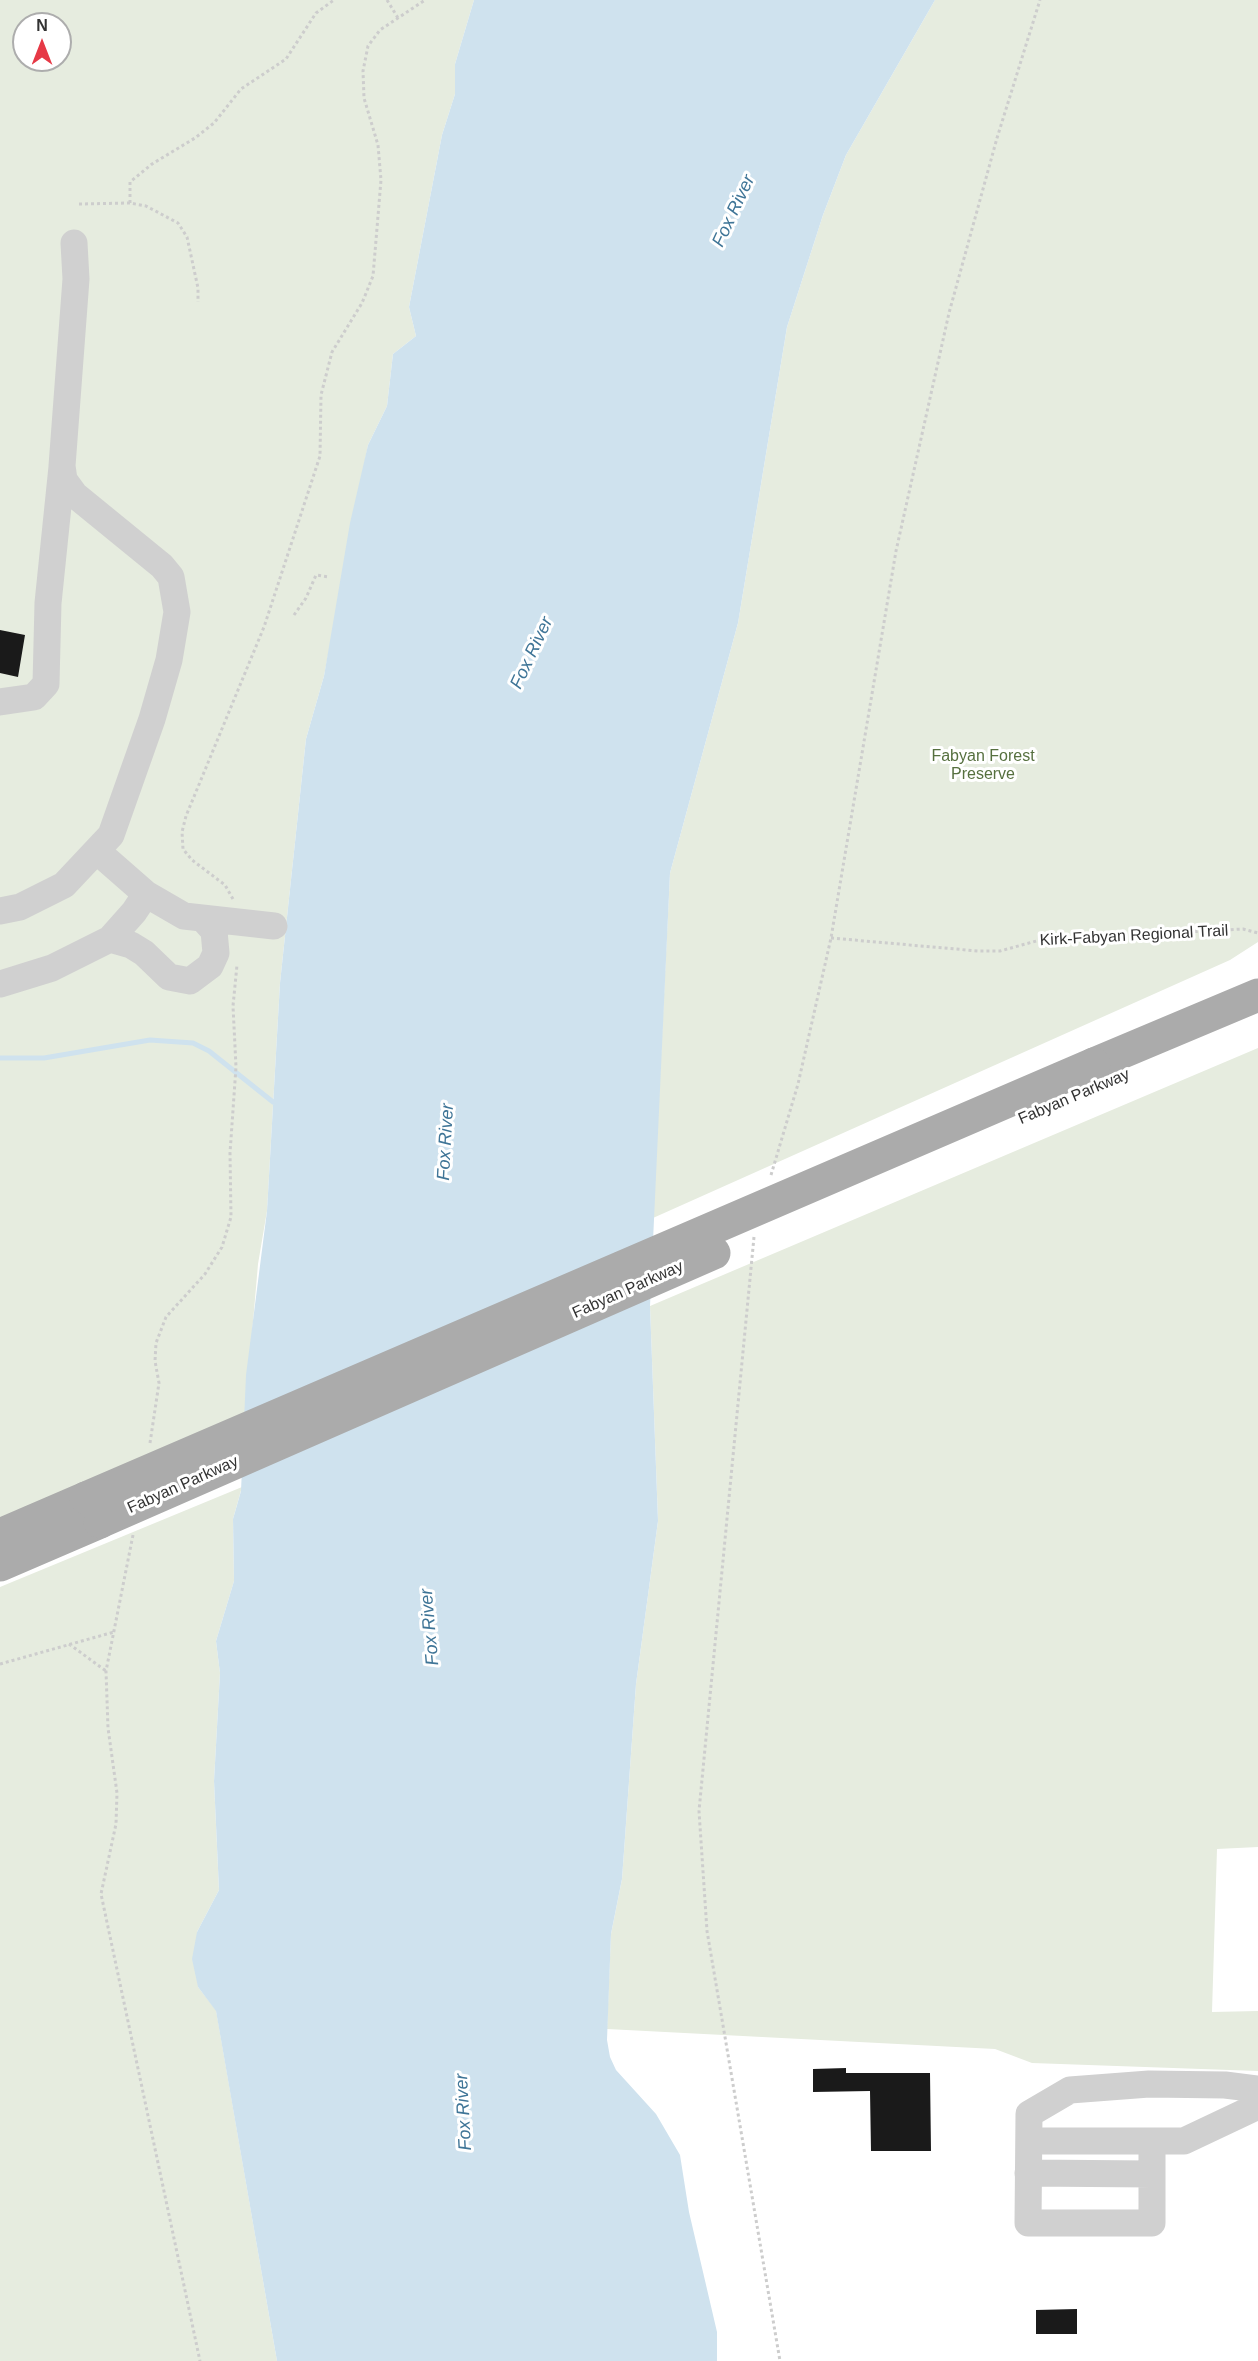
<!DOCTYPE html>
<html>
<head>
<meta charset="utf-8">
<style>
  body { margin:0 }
  #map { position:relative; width:1258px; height:2361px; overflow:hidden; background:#fff; font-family:Arial,sans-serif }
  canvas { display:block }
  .north { position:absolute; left:12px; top:12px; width:60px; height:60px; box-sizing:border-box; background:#fff; border:2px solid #adadad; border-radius:50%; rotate:0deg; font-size:16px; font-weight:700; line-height:24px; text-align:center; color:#333 }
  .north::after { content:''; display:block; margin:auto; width:21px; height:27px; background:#e63946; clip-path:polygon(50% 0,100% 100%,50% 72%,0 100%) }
</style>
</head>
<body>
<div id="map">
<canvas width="1258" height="2361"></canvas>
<div class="north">N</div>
</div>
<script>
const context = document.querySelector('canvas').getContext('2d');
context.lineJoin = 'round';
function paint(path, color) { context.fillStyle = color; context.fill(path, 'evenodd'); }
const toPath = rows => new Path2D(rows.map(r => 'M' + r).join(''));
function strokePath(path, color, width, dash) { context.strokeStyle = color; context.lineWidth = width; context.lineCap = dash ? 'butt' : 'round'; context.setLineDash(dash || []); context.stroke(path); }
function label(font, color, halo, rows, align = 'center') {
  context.font = font + ' Arial,sans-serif'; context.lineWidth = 6; context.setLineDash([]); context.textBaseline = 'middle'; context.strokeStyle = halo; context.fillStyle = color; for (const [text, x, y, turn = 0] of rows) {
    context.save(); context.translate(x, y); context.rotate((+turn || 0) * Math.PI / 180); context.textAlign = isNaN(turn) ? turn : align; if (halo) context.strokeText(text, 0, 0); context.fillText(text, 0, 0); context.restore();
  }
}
const green = toPath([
  [0,0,474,0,455,64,455,94,442,135,409,307,416,336,393,354,387,406,368,445,324,676,306,739,280,983,267,1211,258,1264,245,1415,0,1521],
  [24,24,60,24,60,60,24,60],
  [935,0,1258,0,1258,942,1230,960,653,1218,670,873,738,623,787,327,823,215,846,155],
  [1258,1048,1258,1847,1217,1849,1212,2012,1258,2011,1258,2071,1032,2063,995,2049,607,2029,611,1934,622,1879,636,1684,658,1521,650,1306],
  [242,1487,233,1519,234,1581,216,1641,220,1673,214,1781,219,1890,197,1932,198,1987,216,2010,277,2361,0,2361,0,1587]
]);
const water = toPath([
  [474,0,935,0,846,155,823,215,787,327,738,623,670,873,650,1306,658,1521,636,1684,622,1879,611,1934,607,2040,610,2057,616,2070,656,2114,680,2155,689,2212,717,2332,717,2361,277,2361,216,2011,198,1987,192,1959,197,1932,219,1890,214,1781,220,1673,216,1641,234,1581,233,1519,241,1491,246,1375,267,1211,280,983,306,739,324,676,350,523,368,445,387,406,393,354,416,336,409,307,442,135,455,94,455,64]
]);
const stream = toPath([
  [0,1058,44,1058,150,1040,193,1043,209,1051,273,1102]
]);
const building = toPath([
  [0,630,25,635,18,677,0,673],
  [846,2068,846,2073,930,2073,931,2151,871,2151,870,2091,813,2092,813,2069],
  [1077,2309,1077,2334,1036,2334,1036,2310]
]);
const path = toPath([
  [387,0,398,18],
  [130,203,130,182,152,164,195,138,214,123,241,89,286,59,316,13,334,0],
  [79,204,130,203,146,206,178,223,187,237,198,288,198,302],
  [294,615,306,598,316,575,329,577],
  [233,899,225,885,192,860,183,849,182,832,186,816,264,627,320,456,321,395,332,352,362,303,373,276,381,180,378,145,364,98,363,71,368,46,380,30,425,0],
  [831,938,978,951,1000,951,1040,940,1243,929,1258,933],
  [771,1175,798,1084,831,938,896,551,949,313,997,138,1040,0],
  [754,1237,699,1811,707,1931,780,2361],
  [150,1443,159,1383,155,1361,156,1343,166,1317,205,1274,222,1247,231,1217,230,1153,236,1067,233,1006,237,965],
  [133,1535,106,1671,108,1728,117,1793,116,1824,101,1894,200,2361],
  [69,1644,106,1671],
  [0,1664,114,1632]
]);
const minor = toPath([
  [0,702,34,697,46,684,48,603,62,467],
  [98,852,146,894,184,916,274,926],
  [0,911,20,907,64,885,111,835,152,719,169,660,177,612,171,577,162,566,75,495,64,480,62,466,76,279,74,243],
  [110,939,131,945,144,953,169,977,190,981,210,966,216,953,214,931,204,920],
  [0,984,52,968,110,939,134,912,146,894],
  [1029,2141,1184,2141,1258,2106],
  [1152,2141,1152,2223,1028,2223,1029,2114,1070,2090,1149,2084,1225,2085,1258,2089],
  [1028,2173,1152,2174]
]);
const major = toPath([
  [1094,1064,1258,995],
  [0,1535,86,1498],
  [0,1565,100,1522]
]);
const majorBridge = toPath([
  [86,1498,1094,1064],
  [100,1522,714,1253]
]);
const parkNames = [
  ["Fabyan Forest",983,757],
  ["Preserve",983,775]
];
const streetNames = [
  ["Kirk-Fabyan Regional Trail",1134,936,-3],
  ["Fabyan Parkway",1074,1097,-23],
  ["Fabyan Parkway",628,1290,-24],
  ["Fabyan Parkway",183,1485,-24]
];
const waterNames = [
  ["Fox River",734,211,-65],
  ["Fox River",532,653,-65],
  ["Fox River",446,1142,-87],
  ["Fox River",430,1627,-95],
  ["Fox River",464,2112,-93]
];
paint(green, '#e6ecdf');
paint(water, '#cfe2ee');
strokePath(stream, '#cfe2ee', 5);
paint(building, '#1a1a1a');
strokePath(path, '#cdcdcd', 3, [3, 3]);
strokePath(minor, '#d0d0d0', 27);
strokePath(major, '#ababab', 33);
strokePath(majorBridge, '#ababab', 33);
label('16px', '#56703f', '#fff', parkNames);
label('16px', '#333', '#fff', streetNames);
label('italic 18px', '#3f7597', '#fff', waterNames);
</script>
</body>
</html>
